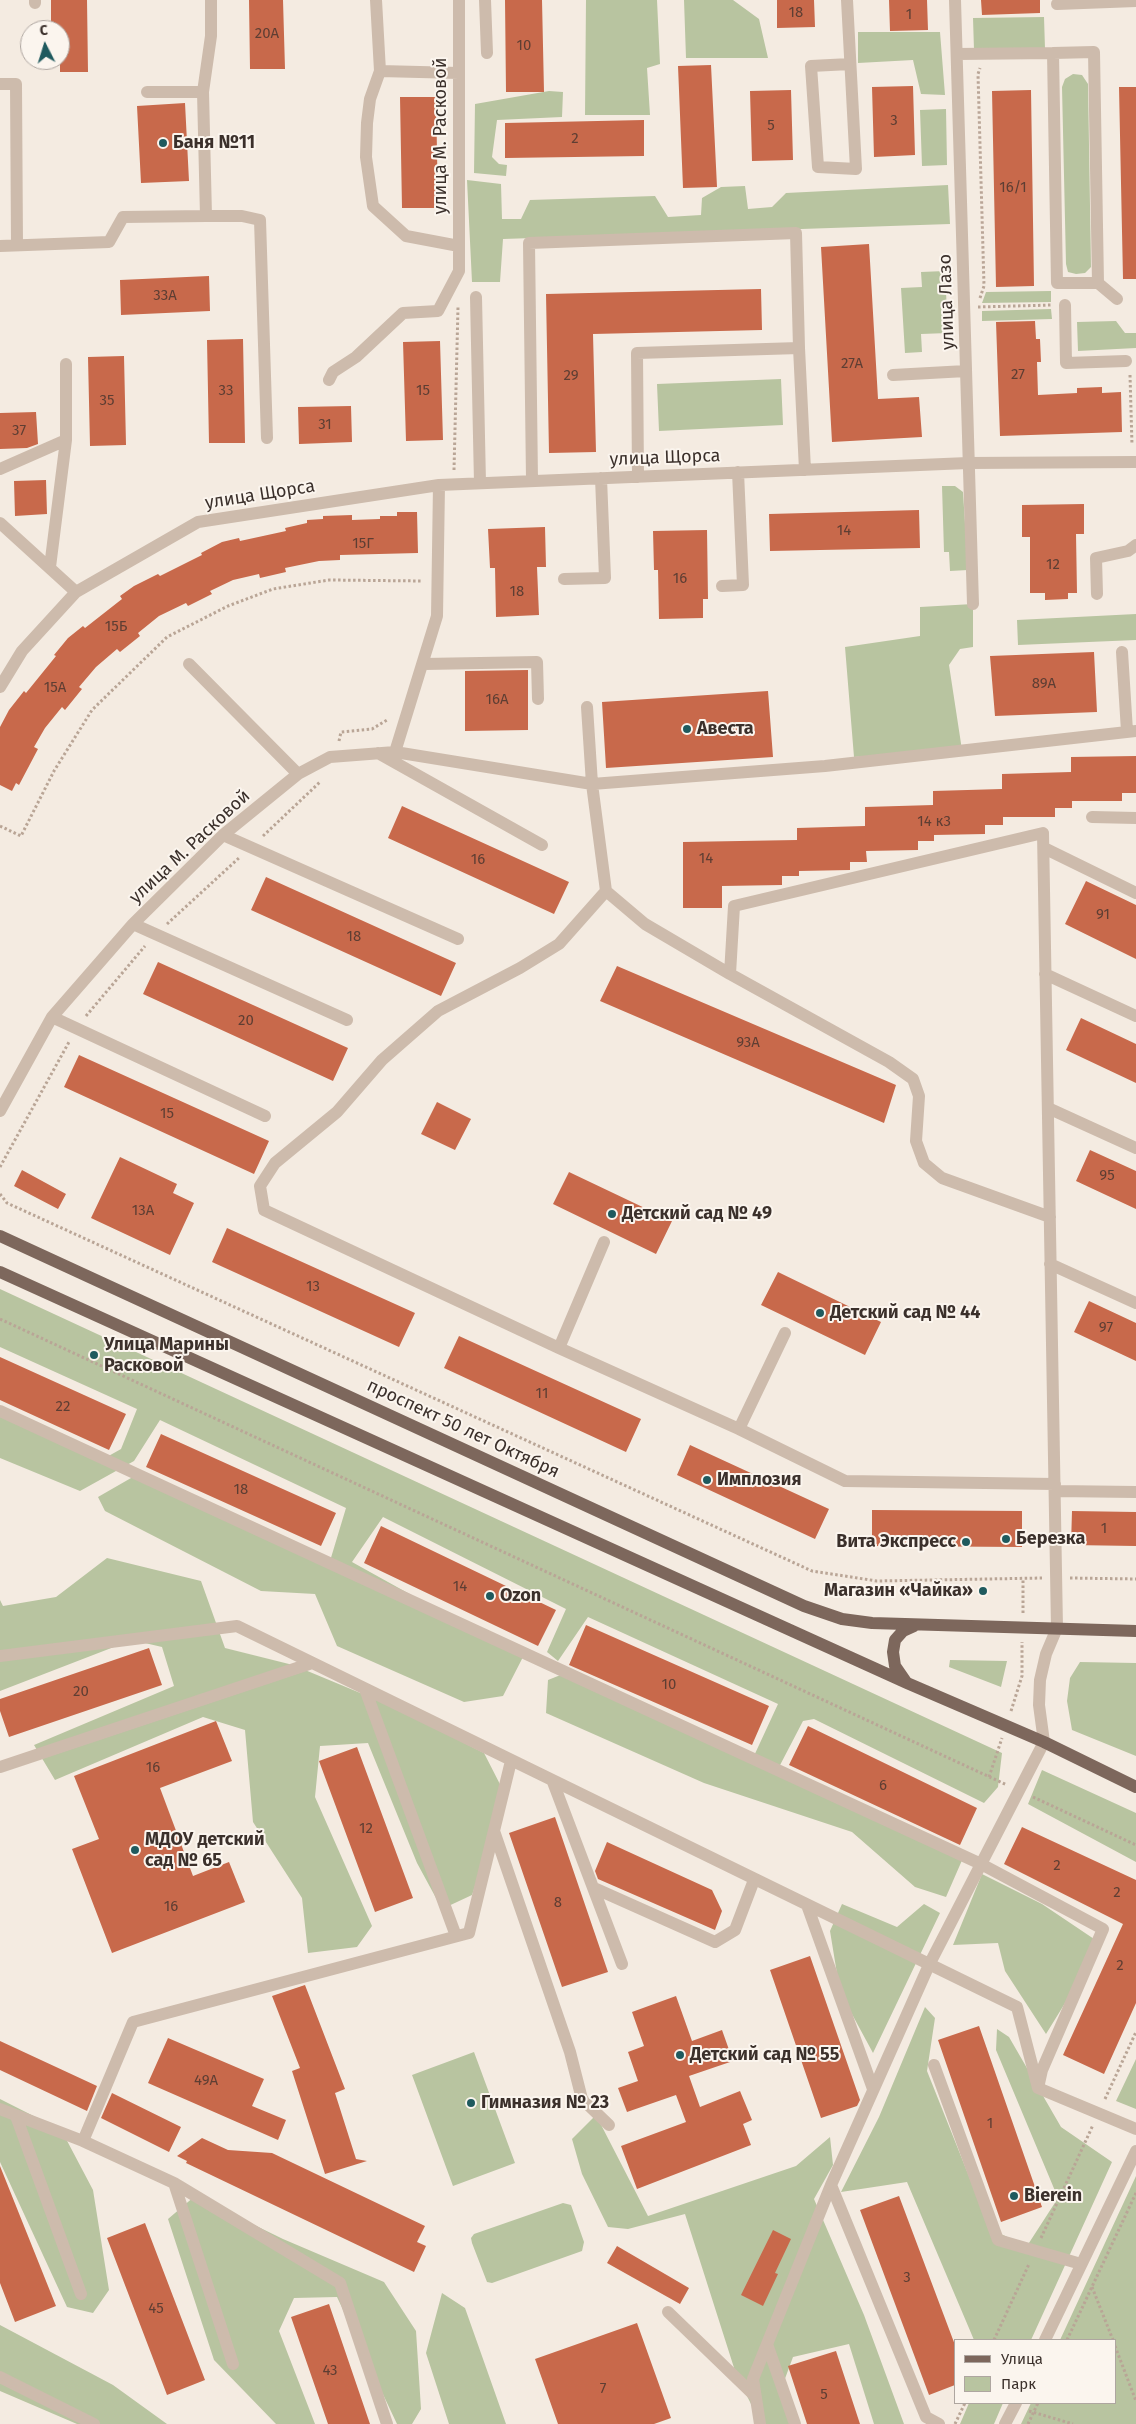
<!DOCTYPE html>
<html>
<head>
<meta charset="utf-8">
<style>
  body { margin:0 }
  #map { position:relative; width:1136px; height:2424px; overflow:hidden; background:#f4ebe1; font-family:"Fira Sans",sans-serif }
  canvas { display:block }
  .legend { position:absolute; left:954px; top:2339px; width:162px; height:65px; box-sizing:border-box; background:#fbf5ee; border:1px solid #aea6a0; margin:0; padding:6px 9px; list-style:none; font-size:15px; color:#3b302b }
  .legend li { display:flex; align-items:center; gap:10px; height:25px }
  .legend b { width:25px; border:1px solid #aea6a0 }
  .north { position:absolute; left:20px; top:20px; width:50px; height:50px; box-sizing:border-box; background:#fbf5ee; border:1px solid #aea6a0; border-radius:50%; rotate:355deg; font-size:14px; font-weight:700; line-height:20px; text-align:center; color:#3b302b }
  .north::after { content:''; display:block; margin:auto; width:18px; height:22px; background:#1f5a5e; clip-path:polygon(50% 0,100% 100%,50% 72%,0 100%) }
</style>
</head>
<body>
<div id="map">
<canvas width="1136" height="2424"></canvas>
<ul class="legend">
<li><b style="height:6px;background:#7d675c"></b>Улица</li>
<li><b style="height:14px;background:#b8c4a0"></b>Парк</li>
</ul>
<div class="north">С</div>
</div>
<script>
const context = document.querySelector('canvas').getContext('2d');
context.lineJoin = 'round';
function paint(path, color) { context.fillStyle = color; context.fill(path, 'evenodd'); }
const toPath = rows => new Path2D(rows.map(r => 'M' + r).join(''));
function strokePath(path, color, width, dash) { context.strokeStyle = color; context.lineWidth = width; context.lineCap = dash ? 'butt' : 'round'; context.setLineDash(dash || []); context.stroke(path); }
function label(font, color, halo, rows, align = 'center') {
  context.font = font + ' "Fira Sans",sans-serif'; context.lineWidth = 4; context.setLineDash([]); context.textBaseline = 'middle'; context.strokeStyle = halo; context.fillStyle = color; for (const [text, x, y, turn = 0] of rows) {
    context.save(); context.translate(x, y); context.rotate((+turn || 0) * Math.PI / 180); context.textAlign = isNaN(turn) ? turn : align; if (halo) context.strokeText(text, 0, 0); context.fillText(text, 0, 0); context.restore();
  }
}
const green = toPath([
  [586,0,657,0,660,64,647,68,650,115,585,115],
  [684,0,733,0,759,19,768,58,686,58],
  [1044,17,1045,49,974,50,973,18],
  [858,32,940,32,945,95,921,94,913,60,858,63],
  [1073,74,1082,75,1088,84,1091,267,1085,273,1076,274,1068,272,1066,264,1062,87,1065,79],
  [549,91,563,92,562,117,497,120,492,157,499,164,507,165,506,176,474,173,475,104],
  [946,109,947,165,922,166,920,110],
  [467,180,501,184,502,219,521,219,530,200,655,196,668,217,701,215,702,198,721,187,745,186,748,209,772,207,786,193,948,185,950,224,503,239,500,282,472,282],
  [945,271,948,333,921,334,922,352,905,353,901,288,922,287,921,272],
  [1051,291,1051,302,982,303,986,292],
  [1051,309,1052,319,982,321,982,311],
  [1116,321,1125,333,1136,333,1136,348,1078,351,1077,322],
  [781,379,783,425,659,431,657,384],
  [942,486,955,486,963,492,968,570,950,571,949,552,944,552],
  [973,604,973,647,960,649,949,665,962,750,854,757,845,647,920,636,920,607],
  [1136,614,1136,640,1018,645,1017,620],
  [0,1289,1002,1753,998,1787,984,1803,814,1719,803,1721,778,1769,963,1858,946,1897,915,1887,852,1832,704,1783,546,1713,548,1680,563,1674,753,1758,778,1704,588,1617,558,1661,547,1652,566,1609,383,1517,352,1562,523,1657,503,1696,464,1702,337,1646,315,1594,261,1591,105,1511,98,1497,138,1474,330,1561,346,1508,160,1420,134,1461,80,1491,0,1458,0,1416,105,1458,121,1449,137,1409,0,1347],
  [107,1558,201,1581,225,1648,293,1665,394,1707,484,1753,506,1796,472,1895,442,1909,417,1863,368,1743,320,1746,315,1797,372,1926,357,1947,308,1953,302,1898,253,1822,245,1730,203,1717,55,1780,34,1745,174,1686,162,1647,132,1640,0,1691,0,1600,3,1606,56,1597],
  [950,1660,1007,1661,1001,1687,949,1667],
  [1080,1662,1136,1663,1136,1756,1072,1730,1067,1701,1070,1678],
  [1042,1770,1136,1813,1136,1862,1028,1804],
  [982,1874,1042,1904,1097,1941,1070,1995,1046,2034,1005,1971,998,1943,953,1945],
  [842,1904,897,1927,924,1904,940,1913,873,2053,840,1992,830,1931],
  [925,2007,935,2018,927,2071,990,2229,1027,2246,1058,2198,996,2050,997,2029,1009,2037,1061,2127,1112,2162,1031,2340,974,2340,907,2182,841,2192,879,2117],
  [474,2052,515,2163,453,2186,412,2075],
  [1136,2059,1136,2109,1116,2101],
  [0,2099,83,2141,64,2135,93,2190,109,2290,93,2313,67,2307,0,2162],
  [596,2115,648,2216,796,2166,830,2137,833,2165,814,2199,864,2315,904,2424,874,2424,849,2344,793,2357,783,2384,797,2424,761,2424,736,2374,685,2214,628,2229,608,2227,582,2174,572,2139],
  [1136,2176,1136,2424,1021,2424,1031,2403,1115,2403,1115,2340,1060,2340],
  [195,2196,283,2239,384,2282,416,2331,421,2409,412,2424,397,2424,337,2297,294,2298,279,2331,315,2424,276,2424,214,2360,168,2219],
  [563,2203,571,2205,584,2242,582,2251,492,2283,487,2282,472,2243,471,2238,474,2234],
  [442,2293,465,2308,506,2424,449,2424,426,2353],
  [0,2325,113,2385,167,2424,77,2424,0,2391],
  [969,2403,1003,2403,994,2424,960,2424]
]);
const building = toPath([
  [51,0,87,0,88,72,60,72,60,30,51,30],
  [249,0,283,0,285,69,250,69],
  [505,0,542,0,544,92,506,92],
  [777,0,814,0,815,27,777,28],
  [889,0,927,0,928,30,890,31],
  [981,0,1040,0,1040,13,982,15],
  [711,65,717,187,683,188,678,66],
  [913,86,915,155,874,157,872,87],
  [1119,87,1136,87,1136,279,1123,279],
  [791,90,793,160,752,161,750,91],
  [1031,90,1034,286,996,287,992,91],
  [400,97,436,97,438,208,402,208],
  [185,103,189,181,141,183,137,106],
  [644,120,644,156,505,158,505,123],
  [869,244,878,399,919,397,922,437,832,442,821,247],
  [209,276,210,311,121,315,120,280],
  [761,289,762,330,593,334,596,452,549,453,546,294],
  [1035,321,1036,339,1040,339,1041,362,1037,362,1038,395,1077,393,1077,388,1102,387,1102,393,1121,392,1122,432,1000,436,996,322],
  [243,339,245,443,209,443,207,340],
  [440,341,443,440,406,441,403,342],
  [124,356,126,445,90,446,88,357],
  [351,406,352,442,299,444,298,407],
  [36,412,38,444,27,448,0,449,0,413],
  [46,480,47,514,15,516,14,481],
  [1084,504,1084,534,1076,534,1077,593,1068,593,1068,599,1045,600,1045,593,1030,593,1030,537,1022,537,1022,505],
  [919,510,920,548,770,551,769,514],
  [397,512,417,512,418,553,340,555,340,560,319,561,285,568,286,572,260,578,259,574,233,580,210,591,212,594,188,606,186,603,159,616,138,633,140,636,120,652,117,649,96,667,79,687,82,689,65,710,62,707,45,728,34,747,38,749,19,785,16,783,12,791,0,785,0,727,9,710,24,691,26,693,56,656,54,655,68,638,83,626,85,628,122,599,120,596,134,586,158,574,160,576,202,555,201,553,222,542,239,538,240,541,286,531,285,528,307,523,307,520,323,519,323,516,352,515,352,520,380,519,380,516,397,516],
  [545,527,546,567,537,567,539,615,496,617,495,568,490,568,488,529],
  [707,530,708,599,703,599,703,618,659,619,658,570,654,570,653,531],
  [1094,652,1097,712,995,716,990,656],
  [528,670,528,730,465,731,465,671],
  [768,691,773,757,606,768,602,702],
  [1136,756,1136,793,1122,793,1122,801,1072,801,1072,808,1055,808,1055,817,1003,817,1003,825,985,825,985,834,934,835,934,841,918,841,918,850,866,851,867,862,850,862,850,870,799,871,799,876,782,876,782,885,722,886,722,908,683,908,683,842,797,840,797,828,865,826,865,807,933,805,933,791,1002,789,1002,774,1071,772,1071,757],
  [402,806,569,882,554,914,388,838],
  [266,877,456,963,441,996,251,910],
  [1086,881,1136,905,1136,959,1065,924],
  [158,962,348,1048,333,1081,143,994],
  [617,966,896,1085,884,1123,600,1001],
  [1081,1018,1136,1044,1136,1083,1066,1050],
  [79,1055,269,1141,254,1174,64,1087],
  [437,1102,471,1119,455,1150,421,1134],
  [1090,1150,1136,1171,1136,1209,1076,1181],
  [120,1157,177,1184,173,1193,194,1203,170,1255,91,1218],
  [22,1170,66,1194,58,1209,14,1186],
  [569,1172,672,1221,656,1254,553,1204],
  [227,1228,415,1313,399,1347,212,1262],
  [778,1272,881,1322,865,1355,761,1305],
  [1089,1301,1136,1323,1136,1361,1074,1332],
  [459,1336,641,1419,626,1452,444,1368],
  [0,1357,126,1414,109,1450,0,1400],
  [161,1434,336,1513,321,1546,146,1467],
  [690,1445,829,1509,815,1539,677,1475],
  [872,1510,1022,1511,1022,1547,872,1546],
  [1072,1511,1136,1512,1136,1546,1071,1545],
  [381,1526,556,1610,538,1646,364,1563],
  [586,1625,769,1706,752,1745,569,1665],
  [149,1648,162,1685,9,1737,0,1711,0,1699],
  [216,1721,232,1761,160,1788,193,1876,229,1862,245,1902,112,1953,72,1849,99,1839,74,1776],
  [808,1726,977,1808,960,1845,789,1765],
  [357,1747,413,1898,375,1912,319,1761],
  [555,1817,608,1972,562,1987,509,1833],
  [1022,1827,1136,1880,1136,2003,1104,2074,1063,2055,1123,1924,1004,1864],
  [607,1842,712,1890,722,1911,715,1930,598,1879,595,1871],
  [810,1956,860,2100,857,2106,821,2118,770,1970],
  [305,1985,345,2089,335,2093,356,2159,367,2161,325,2174,292,2071,300,2068,272,1996],
  [676,1996,692,2041,722,2030,733,2061,689,2076,700,2107,740,2091,752,2120,743,2124,751,2145,637,2189,621,2146,686,2122,676,2095,627,2112,618,2088,638,2081,628,2052,644,2046,632,2012],
  [979,2026,1042,2207,1001,2222,938,2040],
  [168,2038,264,2079,252,2106,286,2120,278,2140,148,2083],
  [0,2041,97,2086,87,2111,0,2070],
  [112,2093,181,2127,169,2152,101,2118],
  [202,2138,228,2150,272,2153,425,2226,417,2242,426,2246,414,2272,186,2163,187,2161,177,2156],
  [0,2166,56,2306,15,2322,0,2283],
  [899,2196,955,2345,955,2385,929,2395,860,2210],
  [145,2223,205,2380,167,2395,107,2238],
  [773,2230,791,2239,775,2273,778,2274,763,2306,741,2295],
  [617,2246,689,2288,680,2304,607,2263],
  [329,2304,370,2424,328,2424,291,2317],
  [637,2323,671,2418,654,2424,558,2424,535,2359],
  [836,2351,860,2424,807,2424,788,2366]
]);
const path = toPath([
  [980,298,984,286,978,74,980,68],
  [978,307,1052,305],
  [1130,375,1132,445],
  [454,470,458,307],
  [339,741,341,732,372,729,387,720],
  [0,826,21,836,54,771,92,710,167,637,228,606,273,589,329,580,423,581],
  [263,836,320,782],
  [167,924,240,857],
  [86,1016,145,946],
  [0,1167,69,1042],
  [0,1194,7,1203,812,1571,877,1581,1042,1578],
  [0,1319,1007,1785],
  [1070,1578,1136,1579],
  [1023,1613,1023,1578],
  [1011,1711,1022,1676,1022,1642],
  [989,1777,1002,1738],
  [1033,1797,1136,1845],
  [1105,2099,1136,2032],
  [1041,2238,1093,2125],
  [1092,2287,1113,2340],
  [994,2340,1029,2264],
  [1067,2340,1136,2193],
  [1115,2346,1136,2401],
  [1029,2411,1073,2424],
  [955,2424,965,2403],
  [1028,2424,1038,2403]
]);
const minor = toPath([
  [376,0,380,71,459,73],
  [485,0,487,53],
  [847,0,856,169,818,167,811,66,850,64],
  [955,0,973,604],
  [35,3,35,0],
  [1057,4,1136,1],
  [957,54,1053,53,1057,283,1098,283,1094,52,1053,53],
  [380,71,370,99,367,123,366,157,373,206,406,236,459,246],
  [0,84,16,84,17,245],
  [147,92,203,92],
  [206,216,242,216,260,220,267,438],
  [0,246,109,242,123,217,206,216,203,92,211,36,211,0],
  [1098,283,1117,299],
  [476,297,480,483],
  [1065,305,1066,363,1126,361],
  [66,364,66,440],
  [893,375,966,371],
  [329,380,333,372,356,357,403,313,438,311,459,271,459,0],
  [0,469,66,440,50,567],
  [638,477,637,353,799,348,805,470],
  [532,480,529,243,796,233,799,348],
  [0,523,76,592],
  [564,579,605,578,601,478],
  [722,586,743,585,738,472],
  [1097,594,1096,558,1128,551,1136,545],
  [1122,652,1127,731],
  [189,664,298,774],
  [424,664,537,662,538,699],
  [0,687,22,651,76,592,198,522,439,485,968,463,1136,462],
  [587,707,592,784,606,891,645,924,730,974,889,1062,913,1079,919,1096,916,1141,924,1163,942,1178,1050,1217],
  [395,752,592,784,825,766,1136,731],
  [378,753,542,845],
  [1092,817,1136,818],
  [223,835,458,939],
  [1044,848,1136,893],
  [606,891,559,944,520,968,438,1011,382,1060,337,1112,275,1163,260,1186,264,1210,559,1348,739,1429,845,1481,1055,1484],
  [133,924,347,1020],
  [730,974,734,906,1043,833,1057,1628,1046,1654,1040,1680,1039,1705,1044,1742,929,1965,831,2185,753,2379,760,2424],
  [1045,974,1136,1016],
  [52,1017,265,1116],
  [1048,1108,1136,1148],
  [0,1111,52,1017,133,924,223,835,298,774,330,757,395,752,437,616,439,485],
  [1050,1264,1136,1303],
  [559,1348,604,1242],
  [0,1411,981,1864,1103,1929,1042,2070,1038,2088],
  [739,1429,785,1333],
  [1055,1491,1136,1492],
  [0,1656,237,1626,1017,2007,1038,2088,1136,2129],
  [365,1689,456,1936],
  [0,1767,312,1663],
  [553,1782,622,1964],
  [494,1831,570,2052,582,2099,609,2125],
  [594,1888,715,1942,735,1930,754,1880],
  [807,1905,873,2089],
  [934,2065,998,2240,1081,2264],
  [0,2109,83,2141,133,2022,469,1933,511,1761],
  [16,2116,81,2294],
  [83,2141,174,2183,340,2283,387,2424],
  [174,2183,233,2364],
  [831,2185,926,2417,939,2424],
  [668,2312,756,2397],
  [1045,2340,1136,2151],
  [767,2344,795,2424],
  [0,2377,94,2424],
  [1005,2424,1016,2403]
]);
const major = toPath([
  [0,1236,804,1606,842,1619,872,1623,1136,1631],
  [0,1272,907,1683,1044,1742,1136,1787],
  [906,1682,895,1666,893,1652,895,1640,903,1631,914,1626]
]);
const markers = [
  [163,143,5,"#1f5a5e"],
  [687,729,5,"#1f5a5e"],
  [612,1214,5,"#1f5a5e"],
  [820,1313,5,"#1f5a5e"],
  [94,1355,5,"#1f5a5e"],
  [707,1480,5,"#1f5a5e"],
  [1006,1539,5,"#1f5a5e"],
  [966,1542,5,"#1f5a5e"],
  [983,1591,5,"#1f5a5e"],
  [490,1596,5,"#1f5a5e"],
  [135,1850,5,"#1f5a5e"],
  [680,2055,5,"#1f5a5e"],
  [471,2103,5,"#1f5a5e"],
  [1014,2196,5,"#1f5a5e"]
];
const numberNames = [
  ["18",796,13],
  ["1",909,15],
  ["20А",267,34],
  ["10",524,46],
  ["3",894,121],
  ["5",771,126],
  ["2",575,139],
  ["16/1",1013,188],
  ["33А",165,296],
  ["27А",852,364],
  ["27",1018,375],
  ["29",571,376],
  ["33",226,391],
  ["15",423,391],
  ["35",107,401],
  ["31",325,425],
  ["37",19,431],
  ["14",844,531],
  ["15Г",363,544],
  ["12",1053,565],
  ["16",680,579],
  ["18",517,592],
  ["15Б",116,627],
  ["89А",1044,684],
  ["15А",55,688],
  ["16А",497,700],
  ["14 к3",934,822],
  ["14",706,859],
  ["16",478,860],
  ["91",1103,915],
  ["18",354,937],
  ["20",246,1021],
  ["93А",748,1043],
  ["15",167,1114],
  ["95",1107,1176],
  ["13А",143,1211],
  ["13",313,1287],
  ["97",1106,1328],
  ["11",542,1394],
  ["22",63,1407],
  ["18",241,1490],
  ["1",1104,1529],
  ["14",460,1587],
  ["10",669,1685],
  ["20",81,1692],
  ["16",153,1768],
  ["6",883,1786],
  ["12",366,1829],
  ["2",1057,1866],
  ["2",1117,1893],
  ["8",558,1903],
  ["16",171,1907],
  ["2",1120,1966],
  ["49А",206,2081],
  ["1",990,2124],
  ["3",907,2278],
  ["45",156,2309],
  ["43",330,2371],
  ["7",603,2389],
  ["5",824,2395]
];
const streetNames = [
  ["улица М. Расковой",441,136,-90],
  ["улица Лазо",947,302,-92],
  ["улица Щорса",665,458,-2],
  ["улица Щорса",260,495,-9],
  ["улица М. Расковой",190,847,-43],
  ["проспект 50 лет Октября",463,1429,25]
];
const poiNames = [
  ["Баня №11",173,143],
  ["Авеста",697,729],
  ["Детский сад № 49",622,1214],
  ["Детский сад № 44",830,1313],
  ["Улица Марины",104,1345],
  ["Расковой",104,1366],
  ["Имплозия",717,1480],
  ["Березка",1016,1539],
  ["Вита Экспресс",956,1542,"right"],
  ["Магазин «Чайка»",973,1591,"right"],
  ["Ozon",500,1596],
  ["МДОУ детский",145,1840],
  ["сад № 65",145,1861],
  ["Детский сад № 55",690,2055],
  ["Гимназия № 23",481,2103],
  ["Bierein",1024,2196]
];
paint(green, '#b8c4a0');
paint(building, '#c8694b');
strokePath(path, '#b9a596', 3, [2.5, 2.5]);
strokePath(minor, '#cdbbac', 12);
strokePath(major, '#7d675c', 12);
for (const [x, y, r, color] of markers) { const dot = new Path2D(); dot.arc(x, y, r, 0, 2 * Math.PI); context.fillStyle = color; context.fill(dot); strokePath(dot, '#fbf5ee', 2); }
label('15px', '#5e3e33', null, numberNames);
label('18px', '#3b302b', '#fbf5ee', streetNames);
label('bold 18px', '#3b302b', '#fbf5ee', poiNames, 'left');
</script>
</body>
</html>
